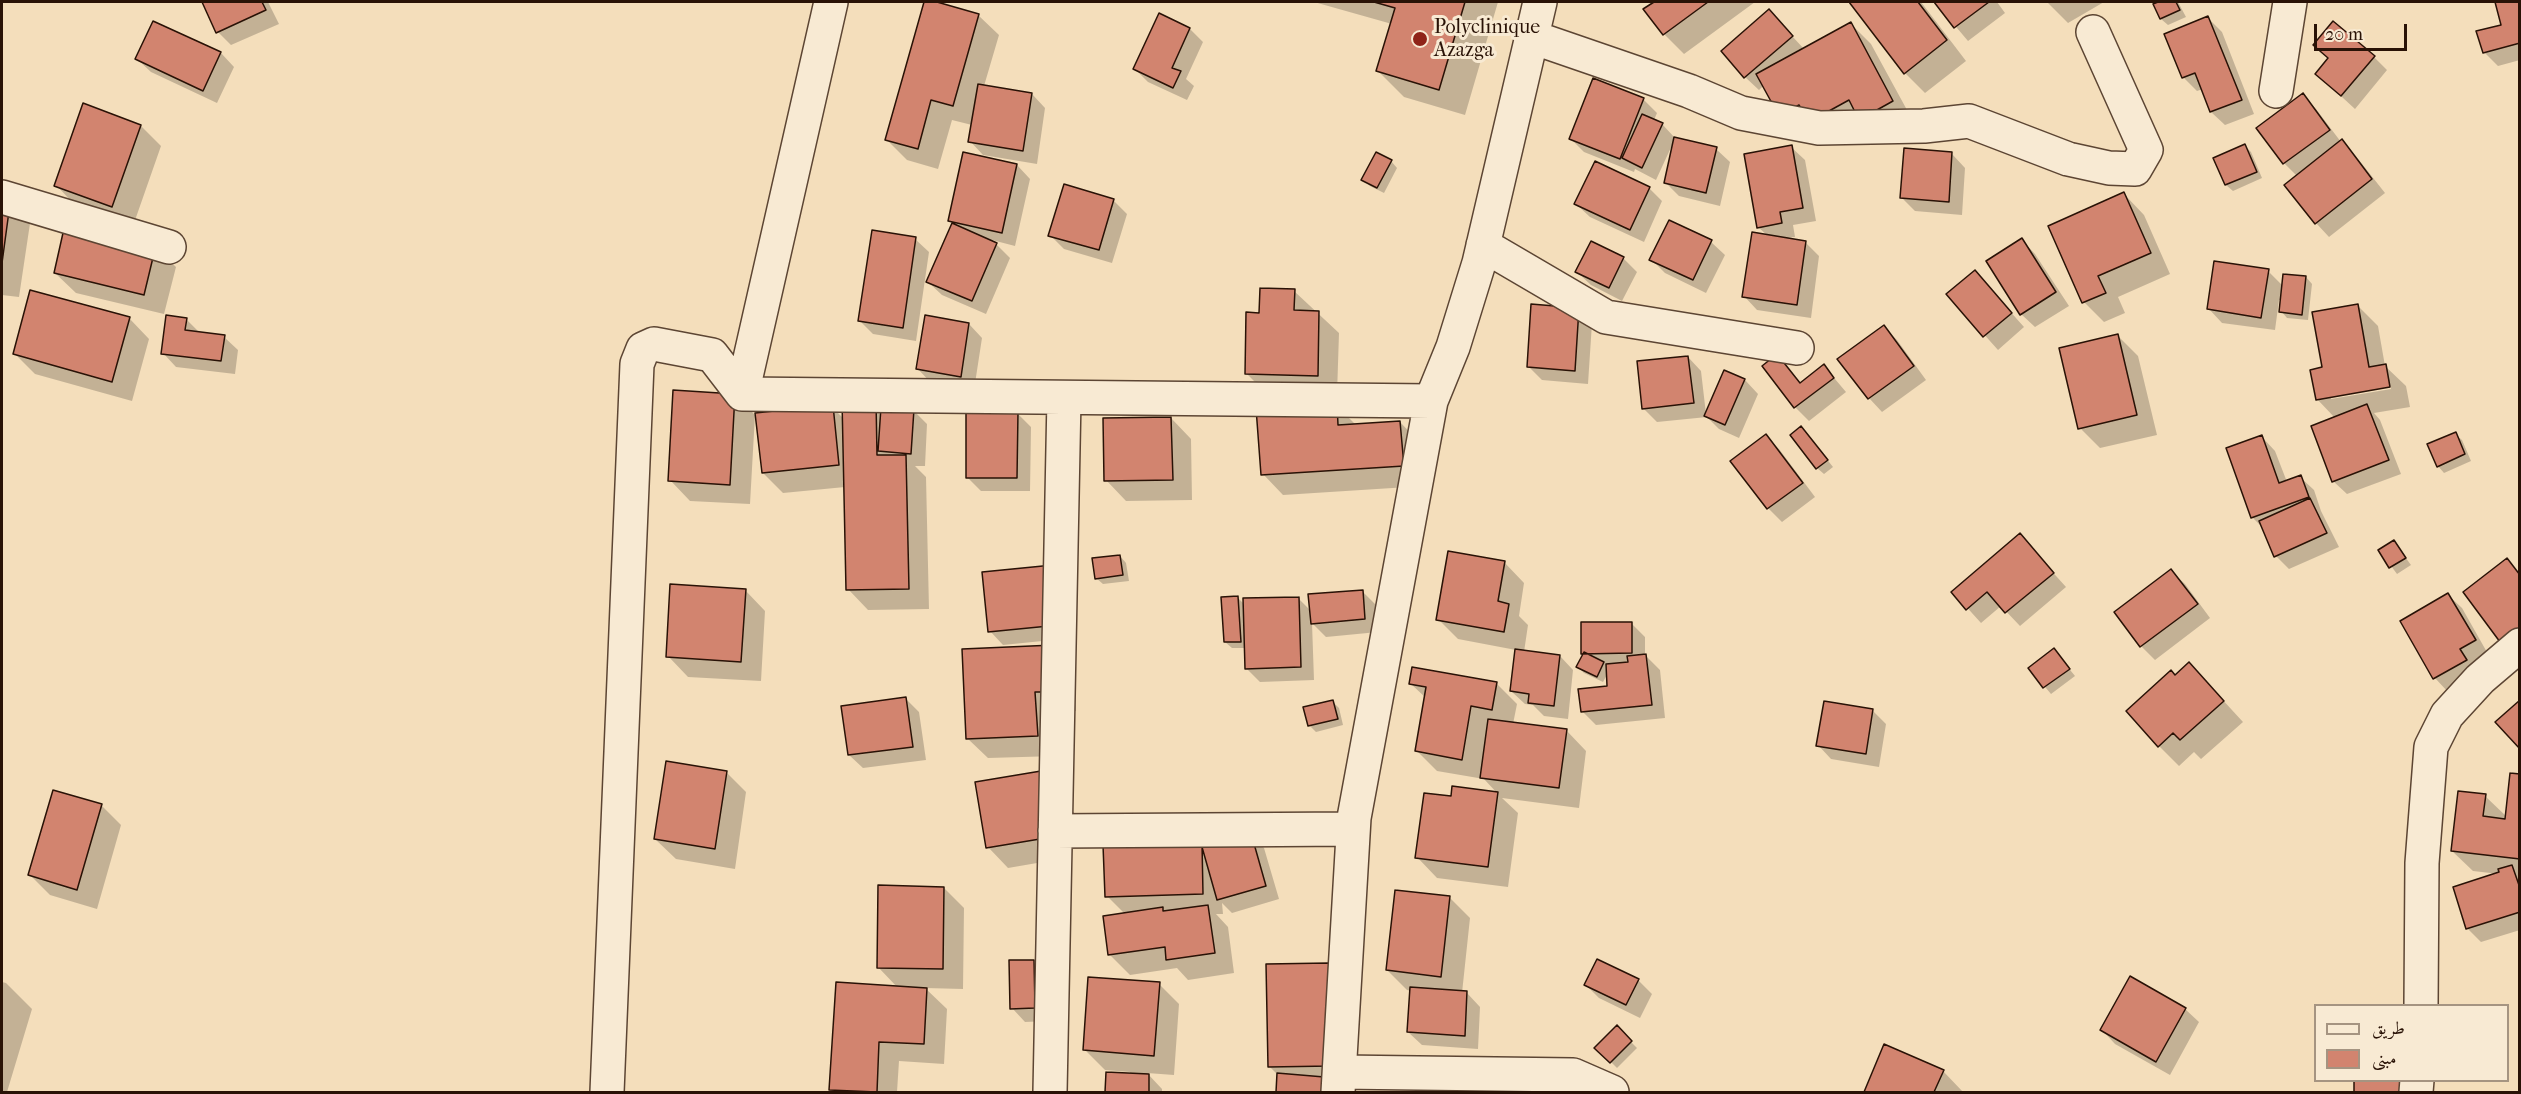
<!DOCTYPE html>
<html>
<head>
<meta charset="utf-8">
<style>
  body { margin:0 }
  #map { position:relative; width:2521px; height:1094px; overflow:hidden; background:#f4debb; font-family:"IM FELL French Canon",Amiri,serif }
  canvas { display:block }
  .frame { position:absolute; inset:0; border:3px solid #291206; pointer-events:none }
  .legend { position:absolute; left:2314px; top:1004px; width:195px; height:78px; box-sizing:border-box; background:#f8ead3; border:2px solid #a59481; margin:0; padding:8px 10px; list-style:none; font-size:18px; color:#291206 }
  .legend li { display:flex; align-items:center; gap:12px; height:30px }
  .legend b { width:30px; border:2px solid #a59481 }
  .scale { position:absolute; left:2314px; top:24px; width:93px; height:27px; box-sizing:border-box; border:3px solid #291206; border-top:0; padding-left:8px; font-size:18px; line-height:21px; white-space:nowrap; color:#291206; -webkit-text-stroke:4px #f8ead3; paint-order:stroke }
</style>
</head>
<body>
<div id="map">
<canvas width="2521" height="1094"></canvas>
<div class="frame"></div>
<ul class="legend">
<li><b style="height:8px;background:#f8ead3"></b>طريق</li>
<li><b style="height:16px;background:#d2846f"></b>مبنى</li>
</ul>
<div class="scale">20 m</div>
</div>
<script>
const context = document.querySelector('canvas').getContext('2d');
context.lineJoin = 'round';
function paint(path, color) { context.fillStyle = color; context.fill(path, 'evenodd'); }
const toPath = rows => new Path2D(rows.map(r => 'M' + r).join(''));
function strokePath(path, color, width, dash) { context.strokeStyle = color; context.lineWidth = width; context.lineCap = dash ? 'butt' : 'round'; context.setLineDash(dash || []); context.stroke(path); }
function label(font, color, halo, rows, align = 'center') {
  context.font = font + ' "IM FELL French Canon",serif'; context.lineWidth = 6; context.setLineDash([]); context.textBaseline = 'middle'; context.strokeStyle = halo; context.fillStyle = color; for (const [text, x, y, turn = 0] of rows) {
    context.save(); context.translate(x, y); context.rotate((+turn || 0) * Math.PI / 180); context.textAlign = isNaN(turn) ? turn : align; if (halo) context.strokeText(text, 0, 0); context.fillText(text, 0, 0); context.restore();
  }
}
const shadow = toPath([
  [203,2,268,2,279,24,231,45,218,32],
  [926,2,978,15,999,35,984,86,1032,94,1045,108,1037,164,983,155,970,141,972,125,952,120,938,169,907,160,887,140],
  [1314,2,1498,2,1465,115,1404,97,1378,71,1392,24],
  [1656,2,1755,2,1684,54,1664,34,1646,9],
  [1851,2,1921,2,1966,61,1925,93,1905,73],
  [1935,2,1997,2,2005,13,1968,41],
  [2047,2,2104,2,2068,23],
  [2162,2,2178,2,2186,17,2168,25,2161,19,2155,5],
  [2496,2,2520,2,2520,60,2498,66,2484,52,2503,26],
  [1769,11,1804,49,1851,24,1871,44,1913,121,1780,115,1764,85,1759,90,1745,77],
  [2208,18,2222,32,2254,114,2225,125,2211,112,2203,89,2197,91,2183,77],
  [154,22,221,53,234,67,217,103,151,72,137,59],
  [1190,29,1203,42,1186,79,1194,86,1187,100,1148,82,1135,69],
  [2374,57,2387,70,2355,109,2317,74],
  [2303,95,2316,109,2341,142,2355,155,2385,193,2329,237,2316,223,2297,176,2284,163],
  [1643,99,1657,113,1654,120,1662,124,1675,138,1716,149,1730,162,1720,206,1679,196,1665,182,1673,143,1656,180,1635,169,1634,172,1584,152,1570,138],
  [141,126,161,146,133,226,76,206,56,185],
  [2245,146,2251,152,2262,178,2233,191,2226,185,2215,159],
  [1791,147,1805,160,1816,221,1793,225,1795,237,1785,238,1805,242,1819,256,1811,318,1757,310,1744,296,1768,236,1758,227],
  [1952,154,1965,168,1962,215,1915,211,1901,197],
  [1391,161,1397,168,1384,193,1370,186,1363,180],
  [1017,165,1030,179,1015,246,992,240,1010,258,986,314,942,295,928,282,953,224,949,220],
  [1649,188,1662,201,1644,242,1590,217,1576,204],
  [2,189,32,210,19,297,2,295],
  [2124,194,2144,215,2170,274,2118,297,2125,313,2104,322,2084,302],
  [1113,200,1127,214,1112,263,1064,249,1050,235],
  [915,239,929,252,916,341,873,334,860,321],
  [2022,240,2035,254,2069,306,2035,327,2021,314],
  [1711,242,1725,255,1706,293,1665,273,1651,259],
  [155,247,176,267,164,314,76,293,55,273],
  [1623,258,1637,272,1622,301,1591,285,1577,272],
  [2268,271,2283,286,2306,277,2312,284,2308,320,2287,318,2281,311,2282,300,2279,300,2275,330,2222,323,2209,309],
  [1975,272,2024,327,1998,350,1948,294],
  [1294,291,1339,333,1337,395,1266,393,1246,373,1261,314],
  [2357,305,2378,326,2385,366,2406,386,2410,407,2374,413,2380,420,2401,474,2347,494,2333,481,2335,418,2317,399,2324,369],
  [2391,386,2391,389,2331,399,2331,396],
  [1533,306,1592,323,1588,384,1542,380,1529,367],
  [129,318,149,339,132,401,35,374,15,354],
  [186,319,200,333,224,337,238,350,235,374,176,367,163,353],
  [969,324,982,338,974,390,931,383,918,369],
  [1884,327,1897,340,1926,380,1882,412,1869,398],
  [2118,336,2138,356,2157,435,2100,448,2080,428],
  [1777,356,1801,384,1824,366,1846,392,1809,421,1795,407],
  [1688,357,1701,371,1706,414,1725,372,1745,380,1758,394,1739,438,1719,429,1707,417,1657,422,1643,408],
  [735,395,755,415,750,504,690,501,670,480],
  [843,402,914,411,927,424,925,466,915,466,926,477,929,609,868,610,848,589,845,487,783,493,763,473,832,407,844,419],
  [1336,405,1356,425,1400,422,1420,443,1424,486,1283,495,1263,474],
  [1017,413,1031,427,1030,491,981,491,967,477],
  [1171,418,1191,439,1192,500,1126,501,1106,480],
  [1807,434,1833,467,1824,474,1817,468],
  [2455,434,2462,440,2471,461,2444,473,2438,466],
  [1766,436,1779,449,1815,497,1782,522,1768,508,1732,461],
  [2262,437,2275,451,2287,482,2300,477,2314,490,2321,511,2339,547,2289,569,2276,556,2263,528,2252,517],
  [2020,536,2066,587,2020,626,2001,606,1981,623,1953,592],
  [2394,542,2411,565,2397,574,2380,551],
  [1120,556,1126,563,1129,581,1103,584,1096,578],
  [1504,562,1524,583,1519,616,1528,625,1524,652,1560,656,1573,670,1568,719,1544,716,1533,705,1525,704,1511,691,1516,650,1458,639,1438,619],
  [2171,571,2185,584,2210,618,2155,660,2141,646,2116,612],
  [984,573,1072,638,1003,645,990,631],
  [745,590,765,611,761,681,688,677,668,656],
  [1362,591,1376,605,1378,632,1326,637,1312,623,1314,680,1260,682,1246,668,1246,648,1232,648,1225,642,1238,598,1244,604,1298,598,1311,611],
  [2448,595,2462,608,2488,654,2473,663,2479,674,2448,692,2435,678,2402,621],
  [1632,624,1645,637,1645,655,1660,670,1665,718,1596,725,1582,711,1609,687,1608,673,1603,682,1584,673,1578,667,1584,655],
  [2054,650,2075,676,2051,694,2030,669],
  [964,651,1074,667,1076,711,1055,712,1057,756,988,758,967,738],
  [1496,683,1517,704,1513,724,1566,730,1586,751,1579,808,1502,798,1518,813,1508,887,1437,878,1417,857,1452,798,1497,793,1484,779,1437,771,1417,751,1426,698,1411,684],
  [2209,685,2243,722,2201,759,2194,752,2179,766,2159,746],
  [906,699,919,712,926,760,863,768,849,755],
  [1333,702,1339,708,1343,725,1316,732,1310,726],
  [1825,703,1873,711,1886,724,1879,767,1831,759,1818,745],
  [726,772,746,792,735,869,676,859,655,839],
  [2520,775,2520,930,2481,942,2467,928,2499,874,2473,871,2452,851,2485,796,2507,817],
  [1061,793,1072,857,1008,868,988,847],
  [101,805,121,825,97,909,50,895,30,875],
  [1251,835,1264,848,1279,899,1232,913,1222,903,1223,914,1216,914,1228,927,1234,973,1188,980,1177,968,1130,975,1110,955,1125,914,1107,896,1201,845,1204,848],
  [944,888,964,908,963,989,925,988,947,1009,944,1064,899,1061,897,1092,834,1092,831,1089,898,988,878,967],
  [1450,898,1470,918,1462,993,1467,993,1480,1007,1478,1049,1422,1045,1408,1032,1411,991,1407,990,1387,970],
  [1033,962,1047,975,1048,1021,1025,1022,1012,1008],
  [1638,980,1652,994,1640,1018,1599,998,1586,985],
  [2,982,6,983,32,1009,7,1092,2,1092],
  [1159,984,1179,1004,1174,1075,1147,1073,1162,1089,1162,1092,1107,1092,1107,1074,1130,1075,1130,1072,1105,1070,1085,1050],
  [1349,985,1349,1092,1277,1092,1278,1075,1269,1066],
  [2185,1009,2199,1022,2170,1075,2115,1044,2102,1030],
  [1617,1028,1637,1048,1617,1068,1597,1048],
  [1885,1046,1943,1071,1963,1092,1865,1092],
  [2355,1080,2418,1092,2355,1092]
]);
const building = toPath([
  [202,2,262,2,266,10,216,33,202,2],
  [924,2,937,2,979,14,953,106,931,100,918,149,885,140,924,2],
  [1374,2,1465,2,1439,90,1376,71,1395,8,1374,2],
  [1654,2,1708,2,1663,35,1643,9,1654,2],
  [1849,2,1918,2,1947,40,1904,74,1849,2],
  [1934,2,1989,2,1954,28,1934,2],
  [2158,2,2176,2,2180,10,2160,19,2153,4,2158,2],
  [2495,2,2520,2,2520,43,2483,53,2476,31,2501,25,2495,2],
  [1769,9,1793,36,1744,78,1721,51,1769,9],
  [1159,13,1190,28,1172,68,1181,71,1173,88,1133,69,1159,13],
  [2208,16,2242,100,2210,112,2195,73,2182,78,2164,34,2208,16],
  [153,21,221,52,203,91,135,59,153,21],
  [2333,21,2375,56,2341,96,2315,74,2328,58,2313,45,2333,21],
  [1851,22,1893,101,1859,120,1849,100,1809,122,1799,105,1779,116,1756,74,1851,22],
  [1593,78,1644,98,1620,159,1569,139,1593,78],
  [978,84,1032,93,1023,151,968,142,978,84],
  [2303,93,2330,130,2283,164,2256,128,2303,93],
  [83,103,141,125,112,207,54,186,83,103],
  [1642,114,1663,123,1642,168,1622,158,1642,114],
  [1674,137,1717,147,1706,193,1664,183,1674,137],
  [2342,139,2372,179,2315,224,2284,185,2342,139],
  [2245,144,2257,172,2225,185,2213,158,2245,144],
  [1792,145,1803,208,1780,212,1782,223,1757,228,1744,154,1792,145],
  [1904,148,1952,152,1949,202,1900,198,1904,148],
  [963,152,1017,164,1002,233,948,221,963,152],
  [1376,152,1392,160,1377,188,1361,180,1376,152],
  [1595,161,1650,187,1630,230,1574,204,1595,161],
  [1064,184,1114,199,1099,250,1048,236,1064,184],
  [2,187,12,189,2,263,2,187],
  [2124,192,2151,253,2098,276,2106,293,2082,303,2048,226,2124,192],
  [1669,220,1712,240,1693,280,1649,260,1669,220],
  [952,223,997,243,972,301,926,282,952,223],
  [65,224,156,245,144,295,54,273,65,224],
  [872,230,916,237,903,328,858,321,872,230],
  [1752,232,1806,241,1797,305,1742,297,1752,232],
  [2022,238,2056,292,2020,315,1986,261,2022,238],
  [1591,241,1624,257,1609,288,1575,272,1591,241],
  [2214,261,2269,269,2261,318,2207,309,2214,261],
  [1975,270,2012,313,1983,337,1946,294,1975,270],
  [2283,274,2306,276,2302,315,2279,312,2283,274],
  [1260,288,1295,289,1294,310,1319,311,1318,376,1245,374,1246,312,1259,313,1260,288],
  [30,290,130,317,112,382,13,354,30,290],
  [1531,304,1579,308,1575,371,1527,367,1531,304],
  [2358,304,2369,367,2386,364,2390,387,2316,400,2310,370,2322,367,2312,312,2358,304],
  [166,315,187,318,185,330,225,335,221,361,161,354,166,315],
  [925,315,969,323,961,377,916,369,925,315],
  [1884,325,1914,366,1868,399,1837,359,1884,325],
  [2118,334,2137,415,2078,429,2059,348,2118,334],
  [1777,354,1800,383,1824,364,1834,378,1794,408,1762,366,1777,354],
  [1688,356,1694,403,1642,409,1637,361,1688,356],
  [1724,370,1745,379,1725,425,1704,416,1724,370],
  [673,390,735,394,730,485,668,481,673,390],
  [842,400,876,400,877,455,906,455,909,589,846,590,842,400],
  [1337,403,1338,425,1400,421,1404,466,1261,475,1256,408,1337,403],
  [2367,404,2389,460,2332,482,2311,426,2367,404],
  [833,405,839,465,762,473,755,413,833,405],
  [881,407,914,409,911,454,878,451,881,407],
  [966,411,1018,412,1017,478,966,478,966,411],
  [1171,417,1173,480,1104,481,1103,418,1171,417],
  [1801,426,1828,460,1816,469,1790,435,1801,426],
  [2456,432,2465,454,2437,467,2427,444,2456,432],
  [1766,434,1803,483,1767,509,1730,461,1766,434],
  [2262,435,2279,483,2301,475,2309,497,2251,518,2226,448,2262,435],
  [2310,498,2327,533,2274,557,2259,521,2310,498],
  [2020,533,2054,573,2005,613,1987,592,1966,610,1951,592,2020,533],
  [2394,540,2406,558,2389,568,2378,550,2394,540],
  [1448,551,1505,561,1498,601,1509,604,1504,632,1436,620,1448,551],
  [1120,555,1123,575,1095,579,1092,558,1120,555],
  [2507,558,2520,575,2520,634,2503,646,2463,592,2507,558],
  [1053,565,1059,625,988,632,982,572,1053,565],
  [2171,569,2198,604,2140,647,2114,612,2171,569],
  [670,584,746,589,741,662,666,657,670,584],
  [1363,590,1365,619,1311,624,1308,594,1363,590],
  [2448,593,2476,640,2460,649,2467,660,2433,679,2400,621,2448,593],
  [1238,596,1241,642,1224,642,1221,597,1238,596],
  [1299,597,1301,667,1245,669,1243,598,1299,597],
  [1581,622,1632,622,1632,653,1581,654,1581,622],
  [1054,645,1056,692,1035,692,1038,736,966,739,962,649,1054,645],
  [2054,648,2070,669,2043,688,2028,668,2054,648],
  [1515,649,1560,655,1554,706,1528,703,1529,694,1510,691,1515,649],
  [1584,652,1604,662,1597,677,1576,667,1584,652],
  [1646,654,1652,705,1581,712,1578,689,1607,686,1606,664,1628,662,1627,656,1646,654],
  [2189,662,2224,701,2180,740,2173,733,2158,747,2126,711,2171,670,2175,675,2189,662],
  [1412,667,1497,682,1492,710,1471,706,1462,760,1415,751,1426,687,1409,684,1412,667],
  [906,697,913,747,848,755,841,706,906,697],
  [1333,700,1338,719,1308,726,1303,707,1333,700],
  [2520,700,2520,749,2495,722,2520,700],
  [1824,701,1873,709,1866,754,1816,746,1824,701],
  [1488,719,1567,729,1559,788,1480,778,1488,719],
  [666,761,727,771,715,849,654,839,666,761],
  [1041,771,1052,837,986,848,975,782,1041,771],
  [2510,773,2520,774,2520,859,2451,851,2458,791,2486,794,2483,816,2505,819,2510,773],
  [1452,786,1498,792,1488,867,1415,858,1424,793,1451,796,1452,786],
  [53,790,102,804,77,890,28,875,53,790],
  [1251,833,1266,886,1217,900,1202,847,1251,833],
  [1202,843,1203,894,1105,897,1103,845,1202,843],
  [2512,865,2520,888,2520,912,2466,929,2453,887,2499,872,2498,869,2512,865],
  [878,885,944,887,943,969,877,968,878,885],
  [1395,890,1450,896,1441,977,1386,970,1395,890],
  [1208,905,1215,953,1166,960,1165,947,1108,955,1103,916,1163,907,1163,911,1208,905],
  [1597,959,1639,979,1626,1005,1584,985,1597,959],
  [1009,960,1034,960,1035,1008,1010,1009,1009,960],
  [1329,963,1331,1066,1268,1067,1266,964,1329,963],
  [2130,976,2186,1008,2156,1062,2100,1030,2130,976],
  [1088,977,1160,982,1154,1056,1083,1050,1088,977],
  [836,982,927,988,924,1044,879,1042,877,1092,829,1090,836,982],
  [1410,987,1467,991,1465,1036,1407,1032,1410,987],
  [1617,1025,1632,1041,1610,1063,1594,1048,1617,1025],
  [1884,1044,1944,1070,1934,1092,1864,1092,1884,1044],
  [1106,1072,1149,1074,1149,1092,1105,1092,1106,1072],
  [1277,1073,1336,1078,1335,1092,1276,1092,1277,1073],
  [2354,1080,2404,1080,2404,1092,2354,1092,2354,1080]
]);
const minor = toPath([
  [1532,37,1689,91,1741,113,1819,128,1924,126,1969,121,2068,159,2109,168,2135,169,2146,150,2093,32],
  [2276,91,2290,2],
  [2,197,169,247],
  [1483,245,1606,317,1797,348],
  [742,394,1431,401],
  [742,394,831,2],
  [1055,831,1353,829],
  [2421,1006,2422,863,2431,747,2447,715,2480,679,2520,645],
  [1340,1072,1573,1075,1612,1092],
  [607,1092,637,364,643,349,654,344,712,355,742,394],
  [1050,1092,1064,398],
  [1338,1092,1354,818,1431,401,1453,347,1479,263,1540,2],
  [2416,1092,2417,1080]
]);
const markers = [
  [1420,39,8,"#8f2418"]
];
const poiNames = [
  ["Polyclinique",1434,28],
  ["Azazga",1434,51]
];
paint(shadow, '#0003');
paint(building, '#d2846f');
strokePath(building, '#291206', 1.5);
strokePath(minor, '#5c4533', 36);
strokePath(minor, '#f8ead3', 33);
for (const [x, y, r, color] of markers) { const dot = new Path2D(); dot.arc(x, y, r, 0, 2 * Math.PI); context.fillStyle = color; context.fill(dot); strokePath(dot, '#f8ead3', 2); }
label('20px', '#291206', '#f8ead3', poiNames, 'left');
</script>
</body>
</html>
